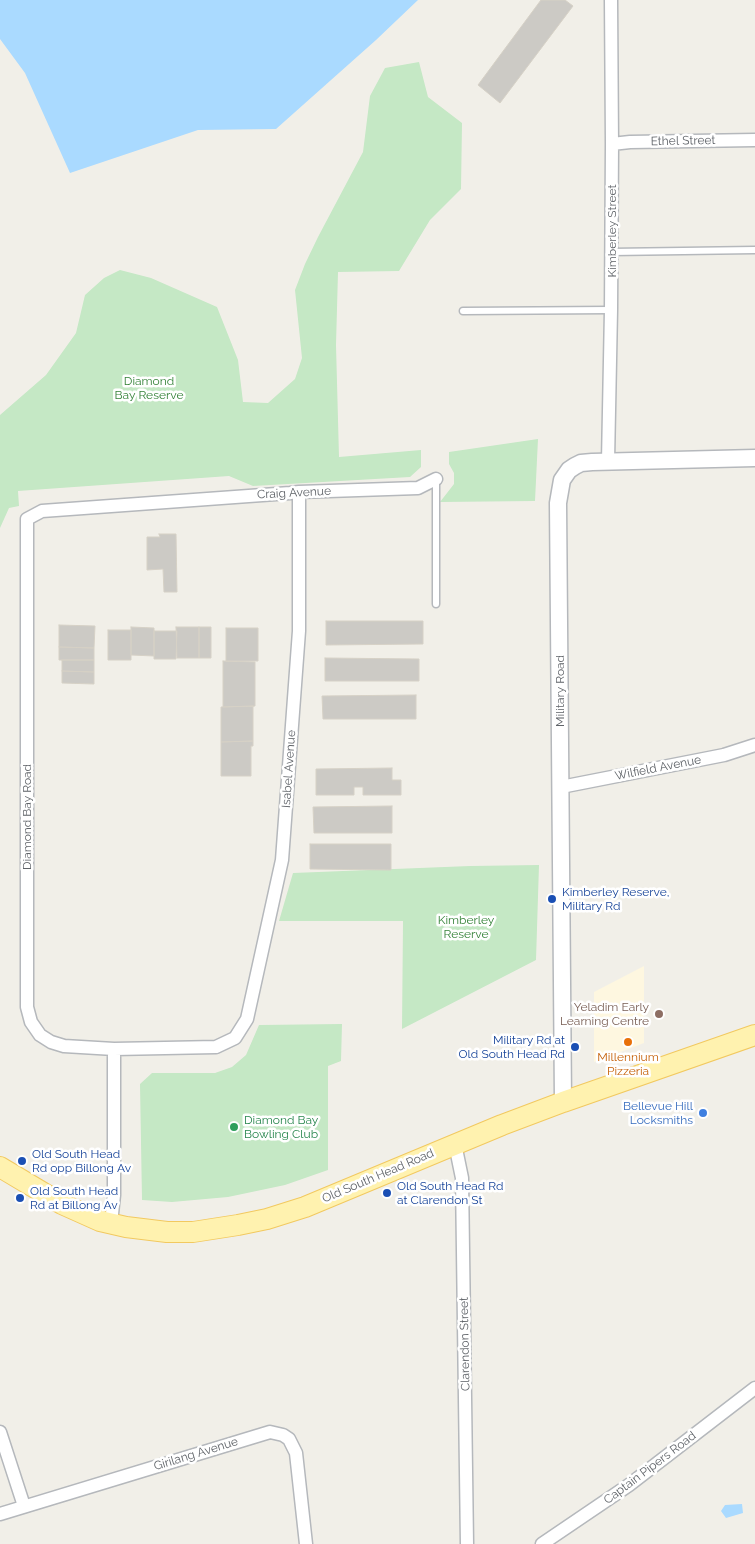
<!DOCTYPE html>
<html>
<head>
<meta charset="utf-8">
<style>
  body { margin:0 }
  canvas { display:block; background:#f1efe8 }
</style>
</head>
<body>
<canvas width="755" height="1544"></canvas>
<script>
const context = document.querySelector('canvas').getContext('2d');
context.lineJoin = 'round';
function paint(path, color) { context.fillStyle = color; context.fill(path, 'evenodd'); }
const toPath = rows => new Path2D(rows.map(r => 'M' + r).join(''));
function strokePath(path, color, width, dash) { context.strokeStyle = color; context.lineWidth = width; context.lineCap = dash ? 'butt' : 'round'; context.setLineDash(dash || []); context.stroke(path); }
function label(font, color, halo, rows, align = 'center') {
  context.font = font + ' Raleway,sans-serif'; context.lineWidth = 5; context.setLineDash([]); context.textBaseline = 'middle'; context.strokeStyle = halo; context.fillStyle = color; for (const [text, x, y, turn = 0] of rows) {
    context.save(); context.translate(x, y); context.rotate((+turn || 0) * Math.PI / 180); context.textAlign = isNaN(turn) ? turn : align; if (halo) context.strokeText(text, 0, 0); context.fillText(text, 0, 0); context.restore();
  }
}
const commercial = toPath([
  [644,966,644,1043,594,1062,594,992]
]);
const green = toPath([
  [419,62,428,97,462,123,461,189,430,220,399,271,338,272,336,345,339,457,421,450,421,467,410,477,253,486,229,476,18,491,19,506,9,508,0,528,0,415,46,375,76,333,85,295,104,278,120,270,151,278,217,307,238,360,243,402,268,403,295,379,302,358,295,290,305,264,318,237,363,152,370,96,385,68],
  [538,439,535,501,440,502,454,484,454,473,449,464,449,452],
  [539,865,536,960,402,1029,403,921,279,921,293,873,470,866],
  [342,1024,341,1061,328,1066,328,1170,285,1185,228,1197,172,1202,142,1200,140,1084,152,1073,215,1073,232,1067,246,1055,259,1025]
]);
const water = toPath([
  [0,0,418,0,376,40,276,129,198,130,70,173,25,73,0,39],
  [742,1504,743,1513,726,1518,721,1511,725,1505]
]);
const building = toPath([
  [541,0,565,0,573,6,500,103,478,85,541,0],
  [159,534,176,534,177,592,164,592,163,569,147,570,147,537,160,537,159,534],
  [326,621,423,621,423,644,326,645,326,621],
  [59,625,95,626,94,648,59,647,59,625],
  [131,627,154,628,154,656,131,655,131,627],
  [176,627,199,627,199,658,177,658,176,627],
  [199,627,211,627,211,658,199,658,199,627],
  [226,628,258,628,258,661,226,661,226,628],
  [108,630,131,630,131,660,108,660,108,630],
  [154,631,177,631,176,659,154,659,154,631],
  [59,647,94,648,94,660,59,660,59,647],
  [325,658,419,659,419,681,325,681,325,658],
  [62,660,94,660,94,672,62,671,62,660],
  [223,661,255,662,255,706,223,707,223,661],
  [62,671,94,672,94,684,62,683,62,671],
  [416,695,416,719,323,719,322,696,416,695],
  [253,706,253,741,221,742,221,707,253,706],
  [251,741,253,741,253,746,251,746,251,776,221,776,221,742,251,741],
  [392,768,392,780,401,780,401,795,363,795,363,787,354,787,354,795,316,795,316,769,392,768],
  [392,806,392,833,314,833,313,807,392,806],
  [310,844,391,844,391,870,310,869,310,844]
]);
const service = toPath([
  [611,252,755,250],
  [463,311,611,310],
  [436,479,436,604]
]);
const minor = toPath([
  [612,144,630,142,755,140],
  [608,461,611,310,612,144,611,0],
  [299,492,299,631,282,860,247,1019,235,1038,216,1047,114,1049,64,1046,51,1042,40,1035,31,1022,27,1007,27,519,42,511,290,493,299,492,418,488,436,479],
  [561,787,724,755,755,745],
  [455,1144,462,1178,467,1544],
  [111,1223,114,1195,114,1049],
  [0,1432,24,1506],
  [0,1514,270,1432,283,1435,289,1439,296,1453,306,1544],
  [542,1544,629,1485,755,1388]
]);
const tertiary = toPath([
  [563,1102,558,503,562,480,569,470,575,466,581,463,592,462,755,458]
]);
const primary = toPath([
  [0,1167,62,1204,100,1221,126,1227,167,1232,193,1232,238,1225,267,1219,305,1207,502,1125,563,1102,755,1035]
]);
const markers = [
  [552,899,5,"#1a4fb4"],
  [659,1014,5,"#8d6e63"],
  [628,1042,5,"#e8710a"],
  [575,1047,5,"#1a4fb4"],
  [703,1113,5,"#3f7fe0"],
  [234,1127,5,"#2e9e5b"],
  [22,1161,5,"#1a4fb4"],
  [387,1193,5,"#1a4fb4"],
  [20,1198,5,"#1a4fb4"]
];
const streetNames = [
  ["Ethel Street",683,141,-1],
  ["Kimberley Street",612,231,-90],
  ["Craig Avenue",294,493,-3],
  ["Military Road",560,691,-90],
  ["Wilfield Avenue",658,768,-11],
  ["Isabel Avenue",289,769,-86],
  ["Diamond Bay Road",27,817,-90],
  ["Old South Head Road",378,1176,-23],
  ["Clarendon Street",465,1344,-91],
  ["Girilang Avenue",196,1454,-17],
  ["Captain Pipers Road",650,1468,-37]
];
const parkNames = [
  ["Diamond",149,381],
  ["Bay Reserve",149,395],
  ["Kimberley",466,920],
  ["Reserve",466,934]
];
const transitNames = [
  ["Kimberley Reserve,",562,892],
  ["Military Rd",562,906],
  ["Military Rd at",565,1040,"right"],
  ["Old South Head Rd",565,1054,"right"],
  ["Old South Head",32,1154],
  ["Rd opp Billong Av",32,1168],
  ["Old South Head Rd",397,1186],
  ["at Clarendon St",397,1200],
  ["Old South Head",30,1191],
  ["Rd at Billong Av",30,1205]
];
const educationNames = [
  ["Yeladim Early",649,1007],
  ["Learning Centre",649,1021]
];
const foodNames = [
  ["Millennium",628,1057],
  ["Pizzeria",628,1071]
];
const shopNames = [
  ["Bellevue Hill",693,1106],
  ["Locksmiths",693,1120]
];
const leisureNames = [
  ["Diamond Bay",244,1120],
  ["Bowling Club",244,1134]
];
paint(commercial, '#fef7e0');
paint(green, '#c5e8c5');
paint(water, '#aadaff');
paint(building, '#cccac5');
strokePath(building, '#d6d1c6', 1);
strokePath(service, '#b5b8bc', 9);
strokePath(minor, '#b5b8bc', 15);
strokePath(tertiary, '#b5b8bc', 19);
strokePath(primary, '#f2c960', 22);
strokePath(service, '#fff', 6);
strokePath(minor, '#fff', 12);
strokePath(tertiary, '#fff', 16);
strokePath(primary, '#fff2af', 20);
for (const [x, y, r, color] of markers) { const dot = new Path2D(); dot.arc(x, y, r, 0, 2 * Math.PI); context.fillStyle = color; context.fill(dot); strokePath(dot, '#fff', 2); }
label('12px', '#5f6368', '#fff', streetNames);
label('12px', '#348238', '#fff', parkNames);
label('12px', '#164399', '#fff', transitNames, 'left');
label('12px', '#785e54', '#fff', educationNames, 'right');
label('12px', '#c56008', '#fff', foodNames);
label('12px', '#366cbe', '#fff', shopNames, 'right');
label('12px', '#27864d', '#fff', leisureNames, 'left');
</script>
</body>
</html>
